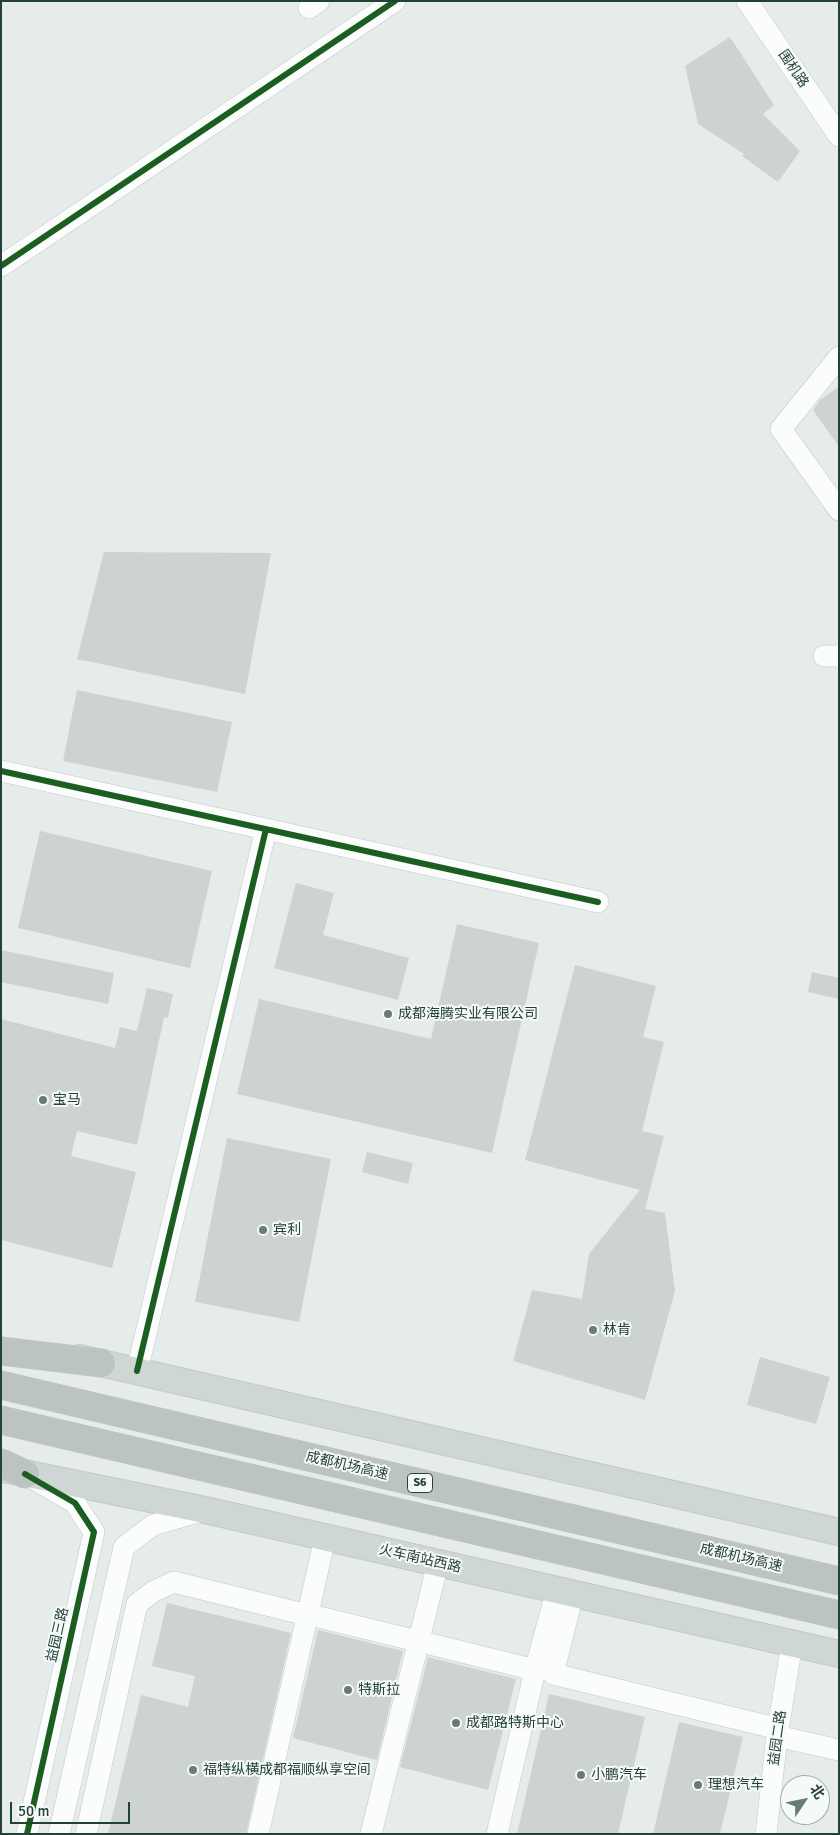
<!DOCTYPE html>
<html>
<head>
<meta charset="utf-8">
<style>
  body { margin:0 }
  #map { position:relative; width:840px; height:1835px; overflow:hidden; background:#e6ece9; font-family:Signika,"Noto Sans SC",sans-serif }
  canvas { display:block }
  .frame { position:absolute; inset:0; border:2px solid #234039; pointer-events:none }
  .north { position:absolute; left:780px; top:1775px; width:50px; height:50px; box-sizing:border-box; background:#f5faf8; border:1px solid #a1b0ac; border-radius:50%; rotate:56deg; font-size:14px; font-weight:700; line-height:20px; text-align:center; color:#234039 }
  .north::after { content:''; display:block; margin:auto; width:18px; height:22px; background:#677c77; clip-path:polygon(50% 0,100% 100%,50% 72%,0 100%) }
  .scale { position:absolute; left:10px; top:1802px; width:120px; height:22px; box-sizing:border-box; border:2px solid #234039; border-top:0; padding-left:6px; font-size:15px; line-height:18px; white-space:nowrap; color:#234039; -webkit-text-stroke:4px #f5faf8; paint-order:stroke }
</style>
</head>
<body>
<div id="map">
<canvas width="840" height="1835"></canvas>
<div class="frame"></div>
<div class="north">北</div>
<div class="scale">50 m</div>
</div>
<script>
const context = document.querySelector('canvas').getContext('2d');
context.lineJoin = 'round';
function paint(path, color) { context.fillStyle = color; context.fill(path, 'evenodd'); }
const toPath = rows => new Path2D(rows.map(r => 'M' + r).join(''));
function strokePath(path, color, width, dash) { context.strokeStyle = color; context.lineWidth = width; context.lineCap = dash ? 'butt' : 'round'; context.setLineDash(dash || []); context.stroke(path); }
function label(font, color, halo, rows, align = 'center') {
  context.font = font + ' Signika,"Noto Sans SC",sans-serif'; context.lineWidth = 4; context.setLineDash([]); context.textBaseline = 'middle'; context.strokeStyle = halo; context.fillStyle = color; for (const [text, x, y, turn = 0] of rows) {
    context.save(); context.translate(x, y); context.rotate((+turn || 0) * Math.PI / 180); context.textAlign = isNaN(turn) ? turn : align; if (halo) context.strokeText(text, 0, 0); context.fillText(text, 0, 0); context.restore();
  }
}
const building = toPath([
  [730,37,774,105,763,114,800,151,778,182,742,156,744,154,698,124,685,66],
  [839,387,839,447,813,410,821,399],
  [104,552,271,553,245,694,77,659],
  [77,690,232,722,217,792,63,761],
  [40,831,212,871,190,968,18,928],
  [296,883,334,893,323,935,409,958,398,1000,274,968],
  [457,924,539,943,492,1153,237,1094,259,999,431,1039],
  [1,950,114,973,108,1004,1,982],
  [575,965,656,986,643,1037,664,1042,642,1131,664,1136,645,1209,665,1213,675,1291,645,1400,513,1361,532,1290,582,1299,589,1254,640,1190,525,1160],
  [812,972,839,978,839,999,808,992],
  [147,988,173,994,168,1018,164,1017,137,1145,77,1131,71,1156,136,1172,112,1268,1,1240,1,1019,115,1048,120,1027,137,1031],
  [227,1138,331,1159,299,1322,195,1302],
  [367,1152,413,1163,408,1184,362,1172],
  [760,1357,830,1377,816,1424,747,1405],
  [167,1603,291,1633,246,1834,108,1834,141,1695,188,1707,195,1676,152,1666],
  [318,1630,403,1651,377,1760,293,1738],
  [428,1657,516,1679,488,1790,400,1767],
  [549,1694,645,1717,618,1834,517,1834],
  [679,1722,743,1737,720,1834,653,1834]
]);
const minor = toPath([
  [747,1,839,136],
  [309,8,319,1],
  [1,266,395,1],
  [839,357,781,429,839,510],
  [824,656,839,656],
  [1,771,598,902],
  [137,1371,266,829],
  [573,1594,553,1674,779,1729],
  [319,1617,417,1641],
  [430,1644,535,1670],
  [777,1736,839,1750],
  [27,1834,94,1532,75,1503,34,1479],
  [59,1834,124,1547,153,1525,205,1510],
  [86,1834,137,1604,154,1591,174,1582,307,1615],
  [258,1834,325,1538],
  [371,1834,438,1563],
  [497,1834,535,1670,557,1590],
  [766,1834,777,1736,792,1643]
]);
const major = toPath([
  [79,1358,839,1532],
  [4,1469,205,1510,839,1654]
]);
const highway = toPath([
  [1,1351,101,1363],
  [1,1385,839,1581],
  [1,1420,839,1615],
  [1,1463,25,1474]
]);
const cycleway = toPath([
  [1,266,395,1],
  [1,771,598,902],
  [137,1371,266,829],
  [25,1474,75,1503,94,1532,27,1834]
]);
const markers = [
  [388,1014,5,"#677c77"],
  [43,1100,5,"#677c77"],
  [263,1230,5,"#677c77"],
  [593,1330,5,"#677c77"],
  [348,1690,5,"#677c77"],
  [456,1723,5,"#677c77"],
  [193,1770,5,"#677c77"],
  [581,1775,5,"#677c77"],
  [698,1785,5,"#677c77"]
];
const shields = [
  [420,1483,25]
];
const shieldNames = [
  ["S6",420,1483]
];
const streetNames = [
  ["围机路",793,69,56],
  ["成都机场高速",347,1466,13],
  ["成都机场高速",741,1558,13],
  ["火车南站西路",420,1559,13],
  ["益园三路",58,1635,-77],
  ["益园二路",778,1738,-82]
];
const poiNames = [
  ["成都海腾实业有限公司",398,1014],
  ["宝马",53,1100],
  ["宾利",273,1230],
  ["林肯",603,1330],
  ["特斯拉",358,1690],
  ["成都路特斯中心",466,1723],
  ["福特纵横成都福顺纵享空间",203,1770],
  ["小鹏汽车",591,1775],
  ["理想汽车",708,1785]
];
paint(building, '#cdd3d1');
strokePath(minor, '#c3c9c6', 22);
strokePath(major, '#c2cac8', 28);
strokePath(highway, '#c2cac8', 29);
strokePath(minor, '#fbfcfc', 21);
strokePath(major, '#cfd7d5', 26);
strokePath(highway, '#bbc4c2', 28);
strokePath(cycleway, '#1b5e20', 6);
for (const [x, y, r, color] of markers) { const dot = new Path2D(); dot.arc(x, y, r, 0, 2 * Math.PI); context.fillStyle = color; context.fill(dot); strokePath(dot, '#f5faf8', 2); }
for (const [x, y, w] of shields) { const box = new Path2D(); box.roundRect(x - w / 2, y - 9.5, w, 19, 4); context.fillStyle = '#f5faf8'; context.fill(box); strokePath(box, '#234039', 1); }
label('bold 12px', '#234039', null, shieldNames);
label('14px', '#234039', '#f5faf8', streetNames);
label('14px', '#234039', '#f5faf8', poiNames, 'left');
</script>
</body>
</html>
